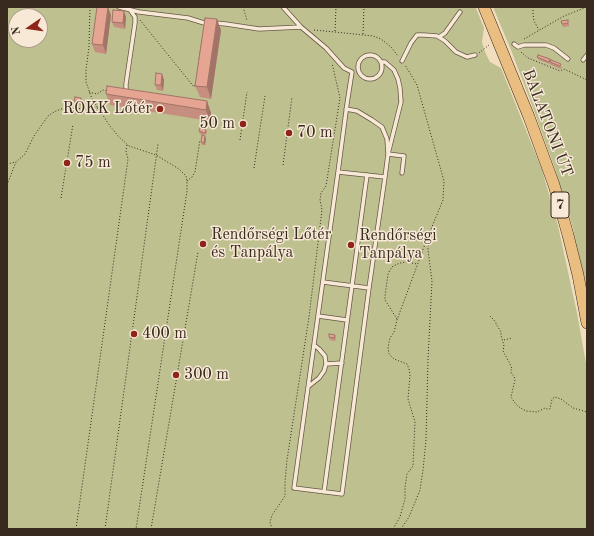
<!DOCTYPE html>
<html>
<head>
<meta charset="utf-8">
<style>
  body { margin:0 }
  #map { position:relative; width:594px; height:536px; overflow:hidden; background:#f2ddbf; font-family:"Old Standard TT",serif }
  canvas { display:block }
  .frame { position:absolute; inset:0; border:8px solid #382a1f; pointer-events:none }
  .north { position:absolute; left:8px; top:8px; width:40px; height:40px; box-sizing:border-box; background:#f7e9d5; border:1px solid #ab9d8c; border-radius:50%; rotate:257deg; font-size:11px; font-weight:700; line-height:16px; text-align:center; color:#382a1f }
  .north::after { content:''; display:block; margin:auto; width:14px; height:18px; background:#8f2418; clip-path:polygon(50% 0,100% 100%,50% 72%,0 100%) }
</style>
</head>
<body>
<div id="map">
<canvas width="594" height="536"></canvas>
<div class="frame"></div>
<div class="north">N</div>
</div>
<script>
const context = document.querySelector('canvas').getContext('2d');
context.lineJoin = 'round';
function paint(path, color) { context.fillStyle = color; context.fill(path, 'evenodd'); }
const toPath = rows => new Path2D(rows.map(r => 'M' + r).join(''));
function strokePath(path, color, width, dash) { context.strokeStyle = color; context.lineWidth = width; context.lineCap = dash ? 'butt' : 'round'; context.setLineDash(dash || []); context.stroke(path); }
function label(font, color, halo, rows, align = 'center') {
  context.font = font + ' "Old Standard TT",serif'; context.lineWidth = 3; context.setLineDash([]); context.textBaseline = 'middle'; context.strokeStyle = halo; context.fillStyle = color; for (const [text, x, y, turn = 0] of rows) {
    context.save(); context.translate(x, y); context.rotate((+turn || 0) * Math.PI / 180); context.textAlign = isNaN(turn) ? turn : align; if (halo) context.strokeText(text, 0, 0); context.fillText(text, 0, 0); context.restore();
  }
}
const green = toPath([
  [7,7,476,8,484,28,482,42,485,52,490,62,501,68,542,170,558,226,577,313,587,369,587,529,7,529],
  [16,16,40,16,40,40,16,40],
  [493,7,587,7,587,289,573,228,555,169,533,108,511,50]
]);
const path = toPath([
  [90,7,89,47,86,70,86,82,92,99,110,126,119,137,129,146,156,155,179,169,186,176,187,182,187,191,136,529],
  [243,7,247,20],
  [533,7,533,14,534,21,539,30],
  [140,20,194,87,196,82],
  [314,30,335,32,373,36,381,39,391,47,398,56],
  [335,31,336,7],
  [363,34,364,7],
  [524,39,564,16,587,7],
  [521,52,528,58,560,71,564,69,587,80],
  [479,53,489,45],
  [199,59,204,29],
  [89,92,97,94,103,90,107,91],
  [240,140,247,92],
  [7,164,16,162],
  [283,165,292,97],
  [254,168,265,96],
  [187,181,192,177,195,172,200,140],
  [7,185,16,162,25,154,34,136,48,116,54,112,61,109,98,108],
  [61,198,73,124],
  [490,316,494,320,501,332,501,335,504,346,503,351,510,364,512,369,511,370,511,373,514,376,515,380,511,397,515,403,519,407,526,411,537,412,545,408,547,409,550,409,552,399,555,397,561,399,573,408,587,412],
  [397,319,385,300,385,296,388,274,390,270,393,266,400,263,407,262,417,264],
  [504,340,512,338],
  [76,529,128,159,126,151,127,144],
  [105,529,158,144],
  [151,529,198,252],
  [272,529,270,522,272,515,279,505,285,496,285,482,287,460,309,317,322,210,320,200,321,193,326,186,340,98,332,63],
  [393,529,400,517,405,499,405,487,407,474,413,466,415,422,408,399,410,375,409,369,407,364,394,359,389,354,388,347,390,338,394,332,397,320,428,236],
  [401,529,409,517,420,490,423,470,426,440,428,359,432,281,428,250,429,234,443,200,444,181,417,85,405,65],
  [586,529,587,528]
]);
const lane = toPath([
  [119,7,139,12,188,18,204,23,208,23],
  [283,7,301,27,326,48,344,68,352,72,347,104,338,172,294,488,342,494,369,288,385,177,388,154,387,139,382,127,372,120,357,111,346,109],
  [215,23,226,24,259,29,301,27],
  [439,37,445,33,460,12],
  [514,44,518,47,524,45,546,45,554,48,568,59],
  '358 67a12 12 0 1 1 24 0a12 12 0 1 1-24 0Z',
  [583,60,587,55],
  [402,61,411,43,417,35,424,35,437,36,445,41,456,52,467,57,475,55],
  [381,62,385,62,394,70,398,79,400,88,401,102,388,154,404,156,402,173],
  [126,93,126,84,135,23,135,17,130,10],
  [338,172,385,177],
  [323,282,369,288],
  [318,316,347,320],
  [326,364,342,363],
  [309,386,319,378,324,371,326,364,325,356,319,349,314,345],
  [324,492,367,175]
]);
const primary = toPath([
  [484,7,529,117,554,185,568,235,578,275,587,323]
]);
const wall = toPath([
  [111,15,106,54,95,52,92,44],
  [126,17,125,29,114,27,112,22],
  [569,23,569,26,563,27,562,24],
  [221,30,211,99,200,97,195,86],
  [537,57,550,61,562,67,561,69,551,65,550,64,539,60],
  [162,74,164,80,163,91,157,90,155,85],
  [106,94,207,101,211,113,210,121,110,105],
  [74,101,82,101,81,105,75,103],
  [206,130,207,132,206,135,200,134,199,131],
  [206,139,205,145,202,145,201,142],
  [335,335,336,338,335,341,330,340,329,337]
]);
const shadedWall = toPath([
  [108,7,111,15,106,54,103,45],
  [124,11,126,17,125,29,123,23],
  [217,19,221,30,211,99,207,87],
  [162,74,164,80,163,91,161,85],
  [81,98,82,101,81,105,80,102],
  [207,101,211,113,210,121,206,110],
  [205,136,206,139,205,145,204,143]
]);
const building = toPath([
  [97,7,108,7,103,45,92,44,97,7],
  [113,10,124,11,123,23,112,22,113,10],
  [205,18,217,19,207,87,195,86,205,18],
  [568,20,568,23,562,24,561,21,568,20],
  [538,55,550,59,549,62,537,57,538,55],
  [551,60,561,64,560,66,550,62,551,60],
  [156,73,162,74,161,85,155,85,156,73],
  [107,86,207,101,206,110,106,94,107,86],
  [75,97,81,98,80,102,74,101,75,97],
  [200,128,206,130,205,133,199,131,200,128],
  [202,135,205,136,204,143,201,142,202,135],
  [329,334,335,335,334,338,329,337,329,334]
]);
const markers = [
  [160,109,4,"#8f2418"],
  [243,124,4,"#8f2418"],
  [289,133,4,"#8f2418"],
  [67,163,4,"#8f2418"],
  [203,244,4,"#8f2418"],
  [351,245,4,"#8f2418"],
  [134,334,4,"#8f2418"],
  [176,375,4,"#8f2418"]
];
const shields = [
  [560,205,18]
];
const shieldNames = [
  ["7",560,205]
];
const poiNames = [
  ["ROKK Lőtér",152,109,"right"],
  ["50 m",235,124,"right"],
  ["70 m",297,133],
  ["75 m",75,163],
  ["Rendőrségi Lőtér",211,235],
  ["és Tanpálya",211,253],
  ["Rendőrségi",359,236],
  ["Tanpálya",359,254],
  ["400 m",142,334],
  ["300 m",184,375]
];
const streetNames = [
  ["BALATONI ÚT",547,123,69]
];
paint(green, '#bec090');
strokePath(lane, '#665747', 5);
strokePath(primary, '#382a1f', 12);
strokePath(path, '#382a1f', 1, [1, 2]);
strokePath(lane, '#f7e9d5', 3.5);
strokePath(primary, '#e9be80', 11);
paint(wall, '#c68e7e');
paint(shadedWall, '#a17467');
paint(building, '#e6a593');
strokePath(building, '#a17467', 1);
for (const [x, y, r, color] of markers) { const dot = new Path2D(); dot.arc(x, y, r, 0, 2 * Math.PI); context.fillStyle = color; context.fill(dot); strokePath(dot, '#f7e9d5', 1.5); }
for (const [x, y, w] of shields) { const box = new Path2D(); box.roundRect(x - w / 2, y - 13, w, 26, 3); context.fillStyle = '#f7e9d5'; context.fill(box); strokePath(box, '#382a1f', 1); }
label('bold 15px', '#382a1f', null, shieldNames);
label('16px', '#382a1f', '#f7e9d5', poiNames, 'left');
label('16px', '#382a1f', '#f7e9d5', streetNames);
</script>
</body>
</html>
